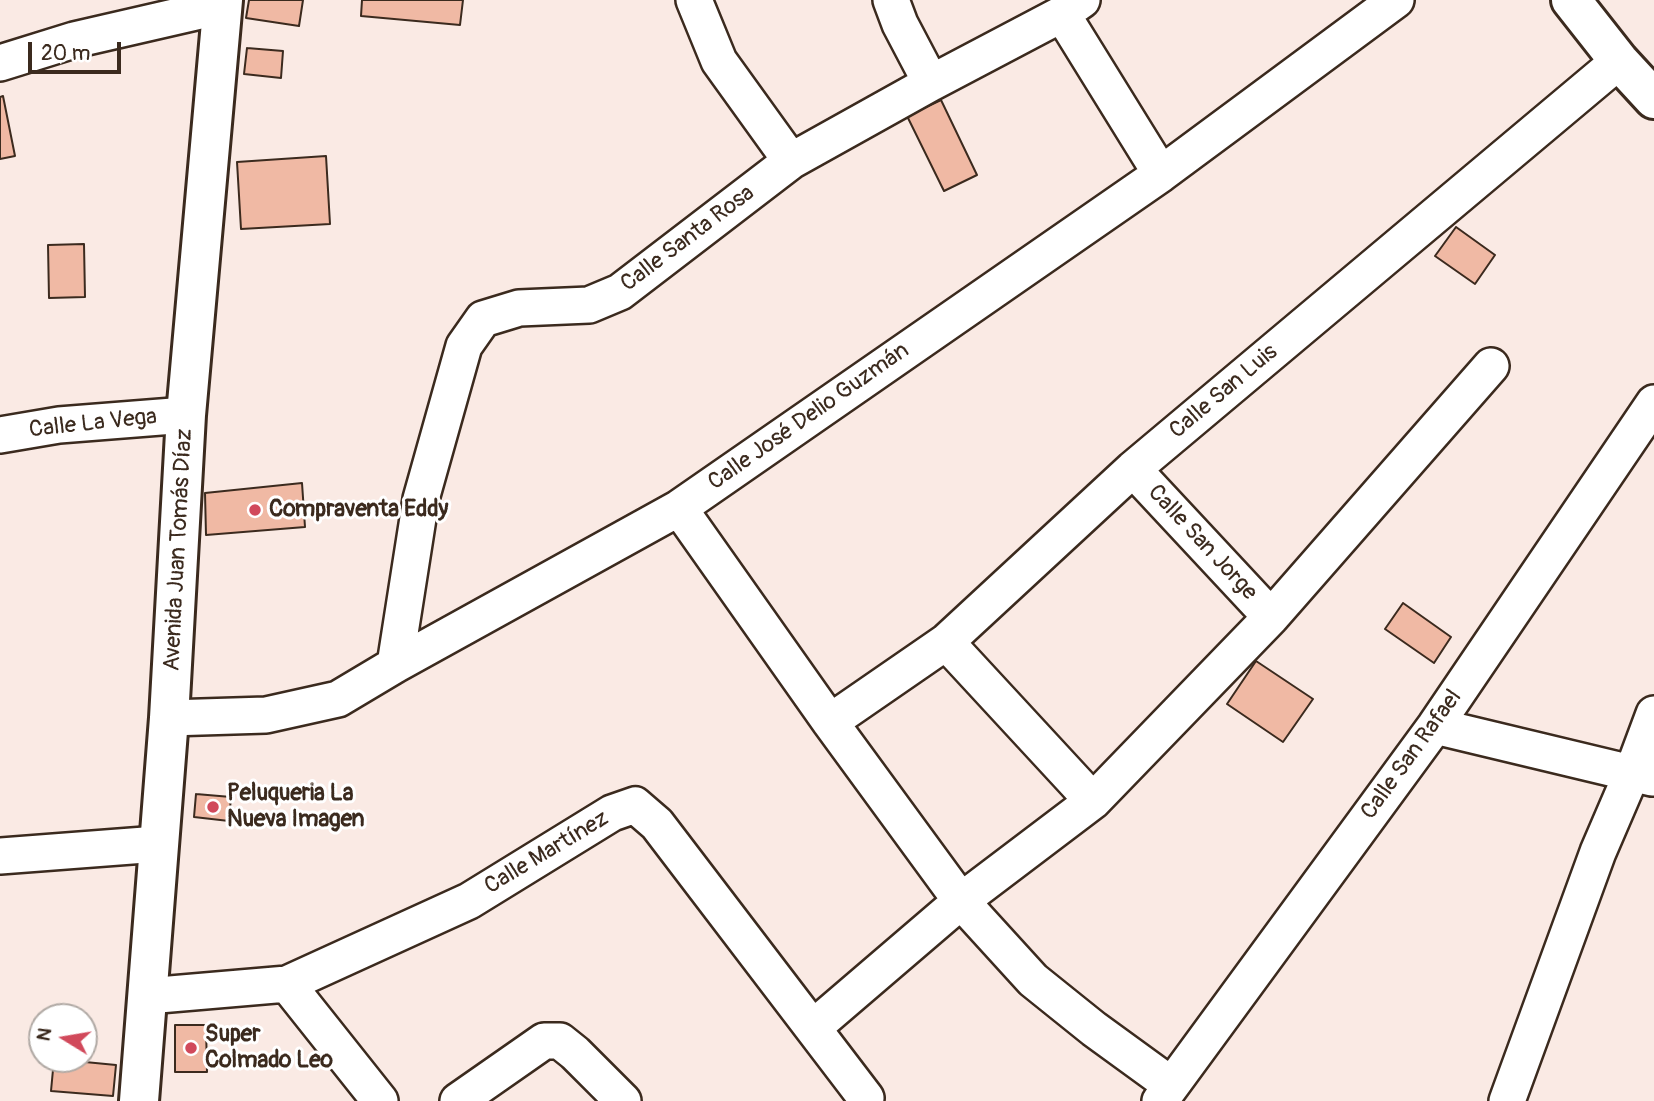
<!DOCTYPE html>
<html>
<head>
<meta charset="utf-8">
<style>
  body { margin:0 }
  #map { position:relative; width:1654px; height:1101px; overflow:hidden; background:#faeae4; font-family:Pangolin,sans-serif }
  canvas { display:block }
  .north { position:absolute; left:28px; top:1003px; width:70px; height:70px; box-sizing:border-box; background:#fff; border:2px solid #b1aaa5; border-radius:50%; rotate:281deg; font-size:19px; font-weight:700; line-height:28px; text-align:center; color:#3b2a1e }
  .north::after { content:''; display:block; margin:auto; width:24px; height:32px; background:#d1495b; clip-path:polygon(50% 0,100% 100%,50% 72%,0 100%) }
  .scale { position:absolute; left:28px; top:42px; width:93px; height:32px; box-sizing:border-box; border:4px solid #3b2a1e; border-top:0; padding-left:9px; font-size:21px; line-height:24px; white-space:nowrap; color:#3b2a1e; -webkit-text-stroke:5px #fff; paint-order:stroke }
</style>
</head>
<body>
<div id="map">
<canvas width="1654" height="1101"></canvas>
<div class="north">N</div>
<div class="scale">20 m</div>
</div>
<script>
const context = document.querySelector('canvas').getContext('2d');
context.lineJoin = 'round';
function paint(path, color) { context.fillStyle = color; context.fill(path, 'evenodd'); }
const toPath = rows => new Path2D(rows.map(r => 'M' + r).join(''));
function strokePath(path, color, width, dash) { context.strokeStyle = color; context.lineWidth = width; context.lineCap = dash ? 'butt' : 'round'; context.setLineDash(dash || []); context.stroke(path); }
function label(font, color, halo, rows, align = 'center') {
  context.font = font + ' Pangolin,sans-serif'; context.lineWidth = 6; context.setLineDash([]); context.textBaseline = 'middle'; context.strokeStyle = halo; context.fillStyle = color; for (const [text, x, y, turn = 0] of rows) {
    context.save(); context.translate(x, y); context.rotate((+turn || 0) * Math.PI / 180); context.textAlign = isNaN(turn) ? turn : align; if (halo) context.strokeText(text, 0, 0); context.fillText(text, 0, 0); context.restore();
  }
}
const building = toPath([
  [249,0,303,0,299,26,246,18,249,0],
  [362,0,463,0,460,25,361,16,362,0],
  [247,48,283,51,281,78,244,74,247,48],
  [3,96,15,156,0,159,0,97,3,96],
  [941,100,977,175,944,191,907,116,941,100],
  [326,156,330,224,241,229,237,162,326,156],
  [1456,227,1495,255,1475,284,1435,256,1456,227],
  [84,244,85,297,49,298,48,245,84,244],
  [302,483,305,527,206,535,205,493,302,483],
  [1403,603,1451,637,1434,663,1385,629,1403,603],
  [1256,661,1313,699,1283,742,1227,704,1256,661],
  [196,794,231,797,229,821,194,817,196,794],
  [175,1025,206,1025,207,1072,175,1072,175,1025],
  [54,1059,116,1065,113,1096,51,1091,54,1059]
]);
const street = toPath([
  [694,0,719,61,791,161],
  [891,0,900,24,931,83],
  [1062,14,1161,174],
  [0,63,74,40,222,6],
  [0,435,59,425,186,415],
  [1133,469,1271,617],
  [679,508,830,722,961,901,1033,980,1094,1029,1171,1085],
  [946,642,1093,801],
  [395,665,421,499,464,346,483,319,519,308,589,305,620,292,791,161,931,83,1062,14,1082,0],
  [169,718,266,715,338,699,395,665,679,508,1161,174,1396,0],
  [830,722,946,642,1133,469,1619,61],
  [1435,726,1652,778],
  [0,856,158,844],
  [287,984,380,1101],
  [147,996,287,984,469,901,612,813,635,805,657,824,866,1098],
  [814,1027,961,901,1093,801,1271,617,1491,366],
  [458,1101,544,1041,560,1041,575,1053,623,1101],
  [1160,1101,1435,726,1654,403],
  [1507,1101,1598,852,1632,773,1654,714]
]);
const secondary = toPath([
  [1571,0,1619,61,1654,99],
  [139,1101,169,718,186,415,223,0]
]);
const markers = [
  [255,510,7,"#d1495b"],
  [213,807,7,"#d1495b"],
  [191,1048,7,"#d1495b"]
];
const streetNames = [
  ["Calle Santa Rosa",688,239,-37],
  ["Calle San Luis",1224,392,-40],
  ["Calle José Delio Guzmán",809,417,-35],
  ["Calle La Vega",93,424,-6],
  ["Calle San Jorge",1202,543,47],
  ["Avenida Juan Tomás Díaz",179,550,-87],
  ["Calle San Rafael",1412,755,-54],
  ["Calle Martínez",547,853,-31]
];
const poiNames = [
  ["Compraventa Eddy",269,510],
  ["Peluqueria La",227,794],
  ["Nueva Imagen",227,820],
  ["Super",205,1035],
  ["Colmado Leo",205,1061]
];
paint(building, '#f0b9a4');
strokePath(building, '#3b2a1e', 2);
strokePath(street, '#3b2a1e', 40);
strokePath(secondary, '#3b2a1e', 44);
strokePath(street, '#fff', 35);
strokePath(secondary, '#fff', 38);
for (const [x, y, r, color] of markers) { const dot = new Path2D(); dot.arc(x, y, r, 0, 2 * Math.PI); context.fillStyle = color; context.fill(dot); strokePath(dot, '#fff', 2.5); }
label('23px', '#3b2a1e', '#fff', streetNames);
label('bold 23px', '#3b2a1e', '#fff', poiNames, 'left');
</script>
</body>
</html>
